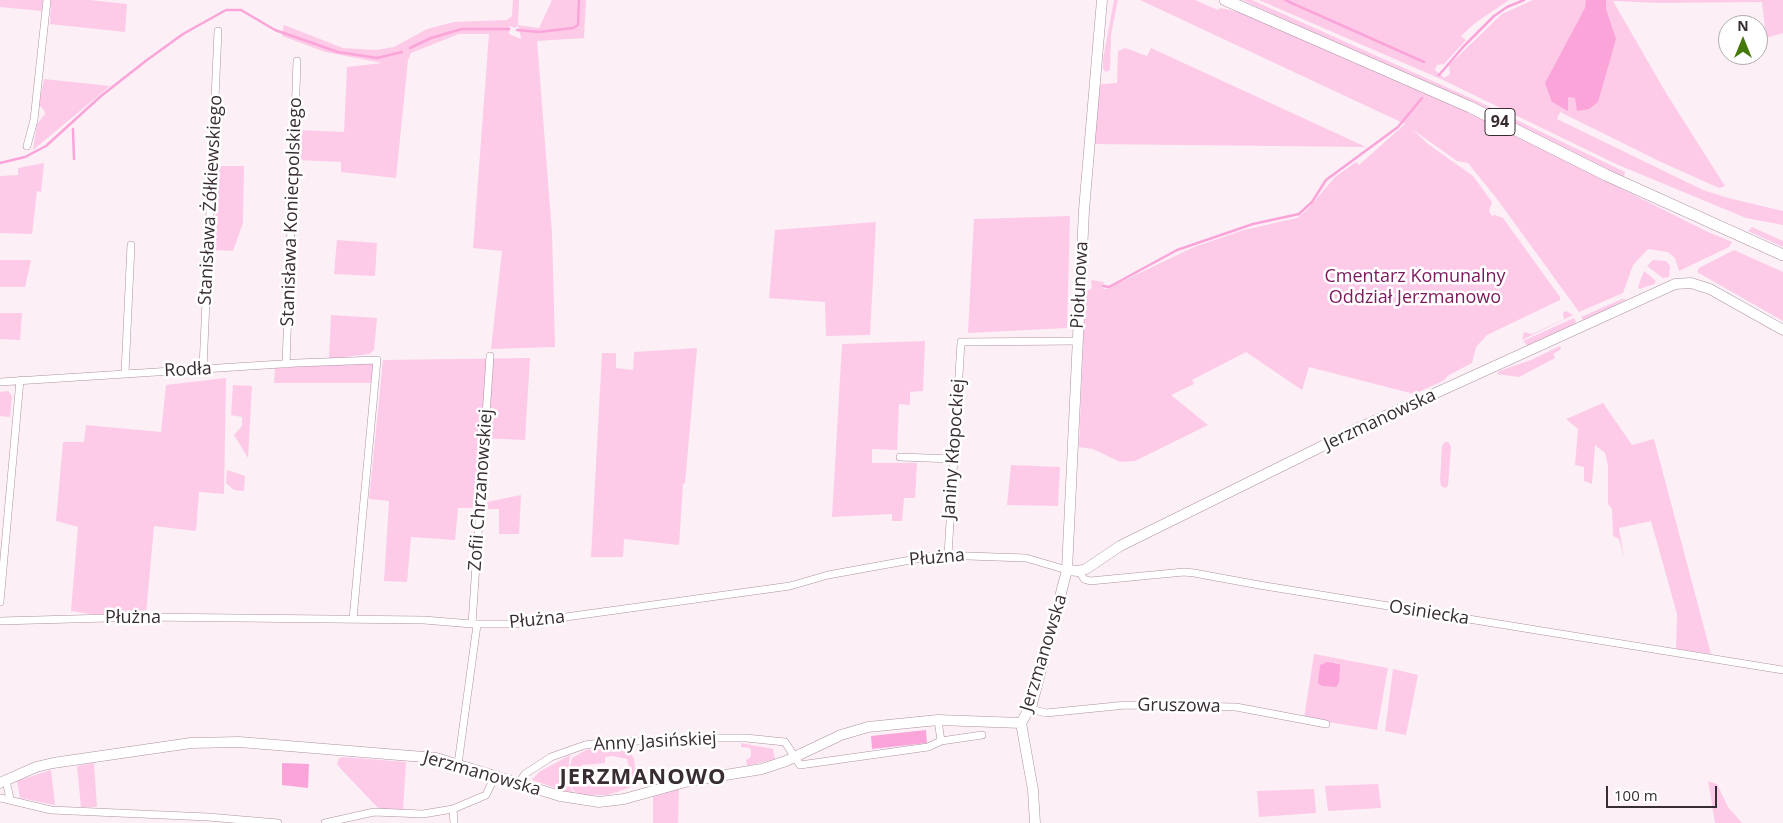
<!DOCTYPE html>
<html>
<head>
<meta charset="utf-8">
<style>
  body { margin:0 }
  #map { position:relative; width:1783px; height:823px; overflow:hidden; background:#fceff6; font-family:"Open Sans",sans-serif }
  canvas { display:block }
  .north { position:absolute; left:1718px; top:15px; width:50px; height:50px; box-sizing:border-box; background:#fff; border:1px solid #b0abae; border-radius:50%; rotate:0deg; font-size:14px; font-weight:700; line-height:20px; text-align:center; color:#392d34 }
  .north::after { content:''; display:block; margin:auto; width:18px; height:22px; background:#457907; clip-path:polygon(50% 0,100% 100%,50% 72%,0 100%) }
  .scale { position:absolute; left:1606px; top:786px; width:111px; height:22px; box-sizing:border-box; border:2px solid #392d34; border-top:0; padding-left:6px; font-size:15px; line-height:18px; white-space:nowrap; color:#392d34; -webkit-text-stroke:4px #fff; paint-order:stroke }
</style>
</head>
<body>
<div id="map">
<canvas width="1783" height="823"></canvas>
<div class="north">N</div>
<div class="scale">100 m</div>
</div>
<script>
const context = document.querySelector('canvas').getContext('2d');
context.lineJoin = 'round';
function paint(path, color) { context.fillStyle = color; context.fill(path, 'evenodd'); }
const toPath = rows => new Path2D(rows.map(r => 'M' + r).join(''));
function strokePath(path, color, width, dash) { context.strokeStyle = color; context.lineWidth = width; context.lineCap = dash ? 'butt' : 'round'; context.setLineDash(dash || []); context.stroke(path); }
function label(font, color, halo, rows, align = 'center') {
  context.font = font + ' "Open Sans",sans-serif'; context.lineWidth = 5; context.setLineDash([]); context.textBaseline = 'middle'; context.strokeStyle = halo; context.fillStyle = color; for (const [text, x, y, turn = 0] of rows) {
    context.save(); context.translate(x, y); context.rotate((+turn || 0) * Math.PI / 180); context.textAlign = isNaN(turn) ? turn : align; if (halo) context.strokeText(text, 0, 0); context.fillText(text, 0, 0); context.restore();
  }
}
const green = toPath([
  [0,0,43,0,42,11,0,7],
  [51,0,90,0,127,4,125,32,50,24],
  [513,0,519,0,518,25,539,28,552,0,586,0,584,38,537,41,552,233,555,347,491,349,502,251,473,248,489,34,459,34,411,53,408,60,396,178,341,172,341,162,298,160,299,130,344,132,347,67,382,63,325,52,282,36,284,25,343,48,376,50,394,47,427,29,454,22,507,20,512,16],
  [518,25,521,38,521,39,509,34,510,26,515,28],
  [1114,0,1118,0,1111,34,1110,70,1106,72,1103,69,1103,59],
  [1140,0,1195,0,1218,10,1220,8,1239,12,1458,107,1708,232,1732,242,1729,247,1679,271,1675,258,1668,252,1648,249,1633,265,1623,293,1579,312,1497,199,1468,163,1457,161,1412,129,1428,144,1473,176,1492,202,1489,211,1492,216,1495,215,1503,218,1560,297,1560,300,1487,335,1476,347,1472,363,1449,375,1443,381,1414,394,1309,367,1302,390,1246,352,1192,380,1194,384,1171,395,1208,425,1135,461,1120,462,1093,449,1079,447,1085,298,1086,292,1092,288,1091,280,1104,282,1102,288,1106,289,1194,247,1244,230,1297,218,1306,211,1335,177,1356,162,1359,165,1405,124],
  [1242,0,1252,0,1475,100,1625,172,1624,177],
  [1259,0,1509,0,1475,23,1461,36,1466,40,1444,64,1437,65,1435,70,1444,78,1450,74,1449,65,1502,14,1533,0,1783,0,1783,33,1766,38,1762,2,1658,3,1613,1,1666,93,1725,186,1719,188,1661,162,1560,112,1557,119,1703,190,1728,198,1783,211,1783,225,1746,218,1616,164,1443,80],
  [1125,48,1147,56,1151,48,1366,147,1094,144,1098,88,1102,84,1117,83,1118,51],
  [44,79,110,86,33,150,37,124,45,114,44,110,39,105],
  [44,163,41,192,37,191,32,234,0,233,0,176,18,175,18,168],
  [217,166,244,166,243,223,233,251,214,250],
  [1070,216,1067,328,968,333,974,219],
  [876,222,870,335,826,336,825,302,769,298,775,230],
  [1752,227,1783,241,1783,247,1748,231],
  [337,240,377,243,375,276,334,274],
  [1734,250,1783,272,1783,321,1697,272,1699,268],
  [0,260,31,260,25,287,0,287],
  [1653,260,1666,261,1670,266,1669,277,1663,278,1647,266],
  [1644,271,1656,281,1654,284,1640,289,1638,288,1640,281],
  [1622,299,1627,299,1584,321,1581,317],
  [1566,311,1573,315,1522,340,1524,332,1532,334,1564,319,1563,313],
  [0,313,22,313,20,340,0,339],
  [331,315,377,318,374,350,369,354,329,359],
  [1574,318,1576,322,1572,327,1534,345,1527,345,1523,341],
  [925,341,923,391,910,392,910,405,899,404,897,450,872,449,872,463,917,463,915,498,904,498,902,521,892,521,892,514,832,517,842,344],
  [1560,346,1561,349,1553,354,1555,358,1519,377,1497,374,1499,371,1531,360],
  [697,348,685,483,683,484,679,545,624,539,623,557,591,557,602,353,616,353,616,368,633,370,634,352],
  [530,358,525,440,480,438,473,508,458,508,455,540,411,537,407,582,384,581,389,501,369,499,383,360],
  [374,363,372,383,274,383,275,368],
  [226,378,224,494,199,492,196,531,154,526,146,614,91,614,71,611,78,527,56,521,63,442,84,442,86,425,161,432,166,385],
  [233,385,252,386,248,458,234,435,242,426,242,417,231,415],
  [8,391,12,396,10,417,0,416,0,392],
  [1603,403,1632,445,1654,439,1711,654,1676,649,1677,614,1651,521,1619,528,1624,557,1619,539,1613,536,1612,509,1608,504,1608,466,1605,453,1595,445,1592,484,1584,481,1584,467,1575,465,1578,429,1566,419],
  [1445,442,1448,442,1451,446,1448,486,1445,488,1441,486,1440,480,1442,446],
  [1011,465,1060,467,1058,506,1007,505],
  [227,470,245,476,244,491,234,490,226,483],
  [521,495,519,534,499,534,499,509,488,509,487,502],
  [1314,654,1388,668,1377,730,1304,718],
  [1335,662,1339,664,1339,683,1338,685,1330,687],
  [1393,669,1418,675,1406,735,1385,731],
  [741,743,773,749,775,759,747,766,746,760,751,757,751,751,750,748,741,747],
  [610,747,629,750,634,759,636,776,631,787,608,795,579,795,573,790,571,785,582,781,596,784,605,783,627,774,629,767,627,759,612,756,605,757,605,763,582,765,576,775,572,776,572,771,569,771,572,758,586,750],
  [570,755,568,771,570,785,572,791,579,796,532,780,539,772],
  [343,757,406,762,403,810,383,810,377,807,341,769,337,764,339,758],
  [94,763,97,807,81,807,77,766],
  [51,770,55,805,20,798,17,781],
  [1708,781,1717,784,1728,807,1742,823,1715,823],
  [1378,784,1381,808,1328,811,1325,786],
  [679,789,678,823,653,823,653,797],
  [1314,789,1316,813,1259,817,1257,791]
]);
const water = toPath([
  [1586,0,1606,0,1606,9,1616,39,1598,102,1589,109,1577,111,1575,98,1568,97,1568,111,1552,102,1545,83,1585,8],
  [1327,662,1340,664,1339,683,1336,687,1322,686,1318,683,1320,665],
  [926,730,927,743,872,749,871,736],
  [282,763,309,764,308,788,282,785]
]);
const stream = toPath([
  [1285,0,1424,62],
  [517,30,539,32,573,28,578,25,579,0],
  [410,48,431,38,462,29,509,29],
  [1439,75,1464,46,1494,16,1507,7,1524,0],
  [73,129,74,159],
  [0,163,25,157,46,146,101,96,147,60,183,34,226,10,241,10,275,30,338,52,377,58,402,52],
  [1103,286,1109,287,1177,250,1253,224,1299,214,1312,202,1326,180,1398,127,1422,98]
]);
const street = toPath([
  [27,146,34,120,47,0],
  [286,364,297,61],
  [203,368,218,31],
  [125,373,131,245],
  [0,382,297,363,377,360,353,619],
  [900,457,954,459],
  [948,555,961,342,1078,341],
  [1079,571,1084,579,1090,581,1184,572,1194,573,1259,585,1783,670],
  [0,602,20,380],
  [0,621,144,617,424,620,472,624,515,624,790,586,828,575,938,555,1026,558,1067,570],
  [472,624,490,356],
  [1031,709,1046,713,1126,705,1236,707,1326,724],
  [938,720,941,741],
  [458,764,477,625],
  [6,780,10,799],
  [519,783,525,774,551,757,585,745,600,743,696,738,746,738,785,742,800,765,928,747,941,741,982,735],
  [0,798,51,810,208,817,278,823],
  [453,809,454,823],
  [325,823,374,812,423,814,453,809,486,795,495,776]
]);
const secondary = toPath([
  [1067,570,1078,571,1086,569,1120,546,1359,428,1675,284,1691,283,1710,289,1783,330],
  [1021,723,1032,704,1067,570,1084,210,1102,0],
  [1021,723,1033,790,1035,823],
  [0,783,36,767,53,763,191,743,239,742,436,758,560,796,599,802,624,799,689,781,762,769,786,761,841,735,868,727,938,720,1021,723]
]);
const primary = toPath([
  [1225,0,1470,107,1606,175,1783,255]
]);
const shields = [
  [1500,122,30]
];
const shieldNames = [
  ["94",1500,122]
];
const streetNames = [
  ["Stanisława Żółkiewskiego",211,200,-87],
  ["Stanisława Koniecpolskiego",292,212,-88],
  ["Piołunowa",1080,285,-87],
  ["Rodła",188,370,-3],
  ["Jerzmanowska",1380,420,-25],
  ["Janiny Kłopockiej",954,449,-86],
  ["Zofii Chrzanowskiej",481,490,-86],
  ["Płużna",937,558,-5],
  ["Osiniecka",1429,613,9],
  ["Płużna",133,618],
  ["Płużna",537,620,-6],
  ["Jerzmanowska",1044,653,-73],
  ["Gruszowa",1179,706,1],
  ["Anny Jasińskiej",655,742,-3],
  ["Jerzmanowska",482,774,16]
];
const parkNames = [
  ["Cmentarz Komunalny",1415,277],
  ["Oddział Jerzmanowo",1415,298]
];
const districtNames = [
  ["JERZMANOWO",643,778]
];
paint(green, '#fdcbe8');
paint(water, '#fba4d9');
strokePath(stream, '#fba4d9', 2.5);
strokePath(street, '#ae91a2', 8);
strokePath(secondary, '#ae91a2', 11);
strokePath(primary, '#ae91a2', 12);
strokePath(street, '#fff', 7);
strokePath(secondary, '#fff', 10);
strokePath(primary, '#fff', 11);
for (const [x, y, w] of shields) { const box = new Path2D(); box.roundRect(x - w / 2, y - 13.5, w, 27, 4); context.fillStyle = '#fff'; context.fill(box); strokePath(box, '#392d34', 1); }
label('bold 16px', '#392d34', null, shieldNames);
label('18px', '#392d34', '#fff', streetNames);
label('18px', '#7c185e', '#fff', parkNames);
context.letterSpacing = '1px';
label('bold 22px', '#392d34', '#fff', districtNames);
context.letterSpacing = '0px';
</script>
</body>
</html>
